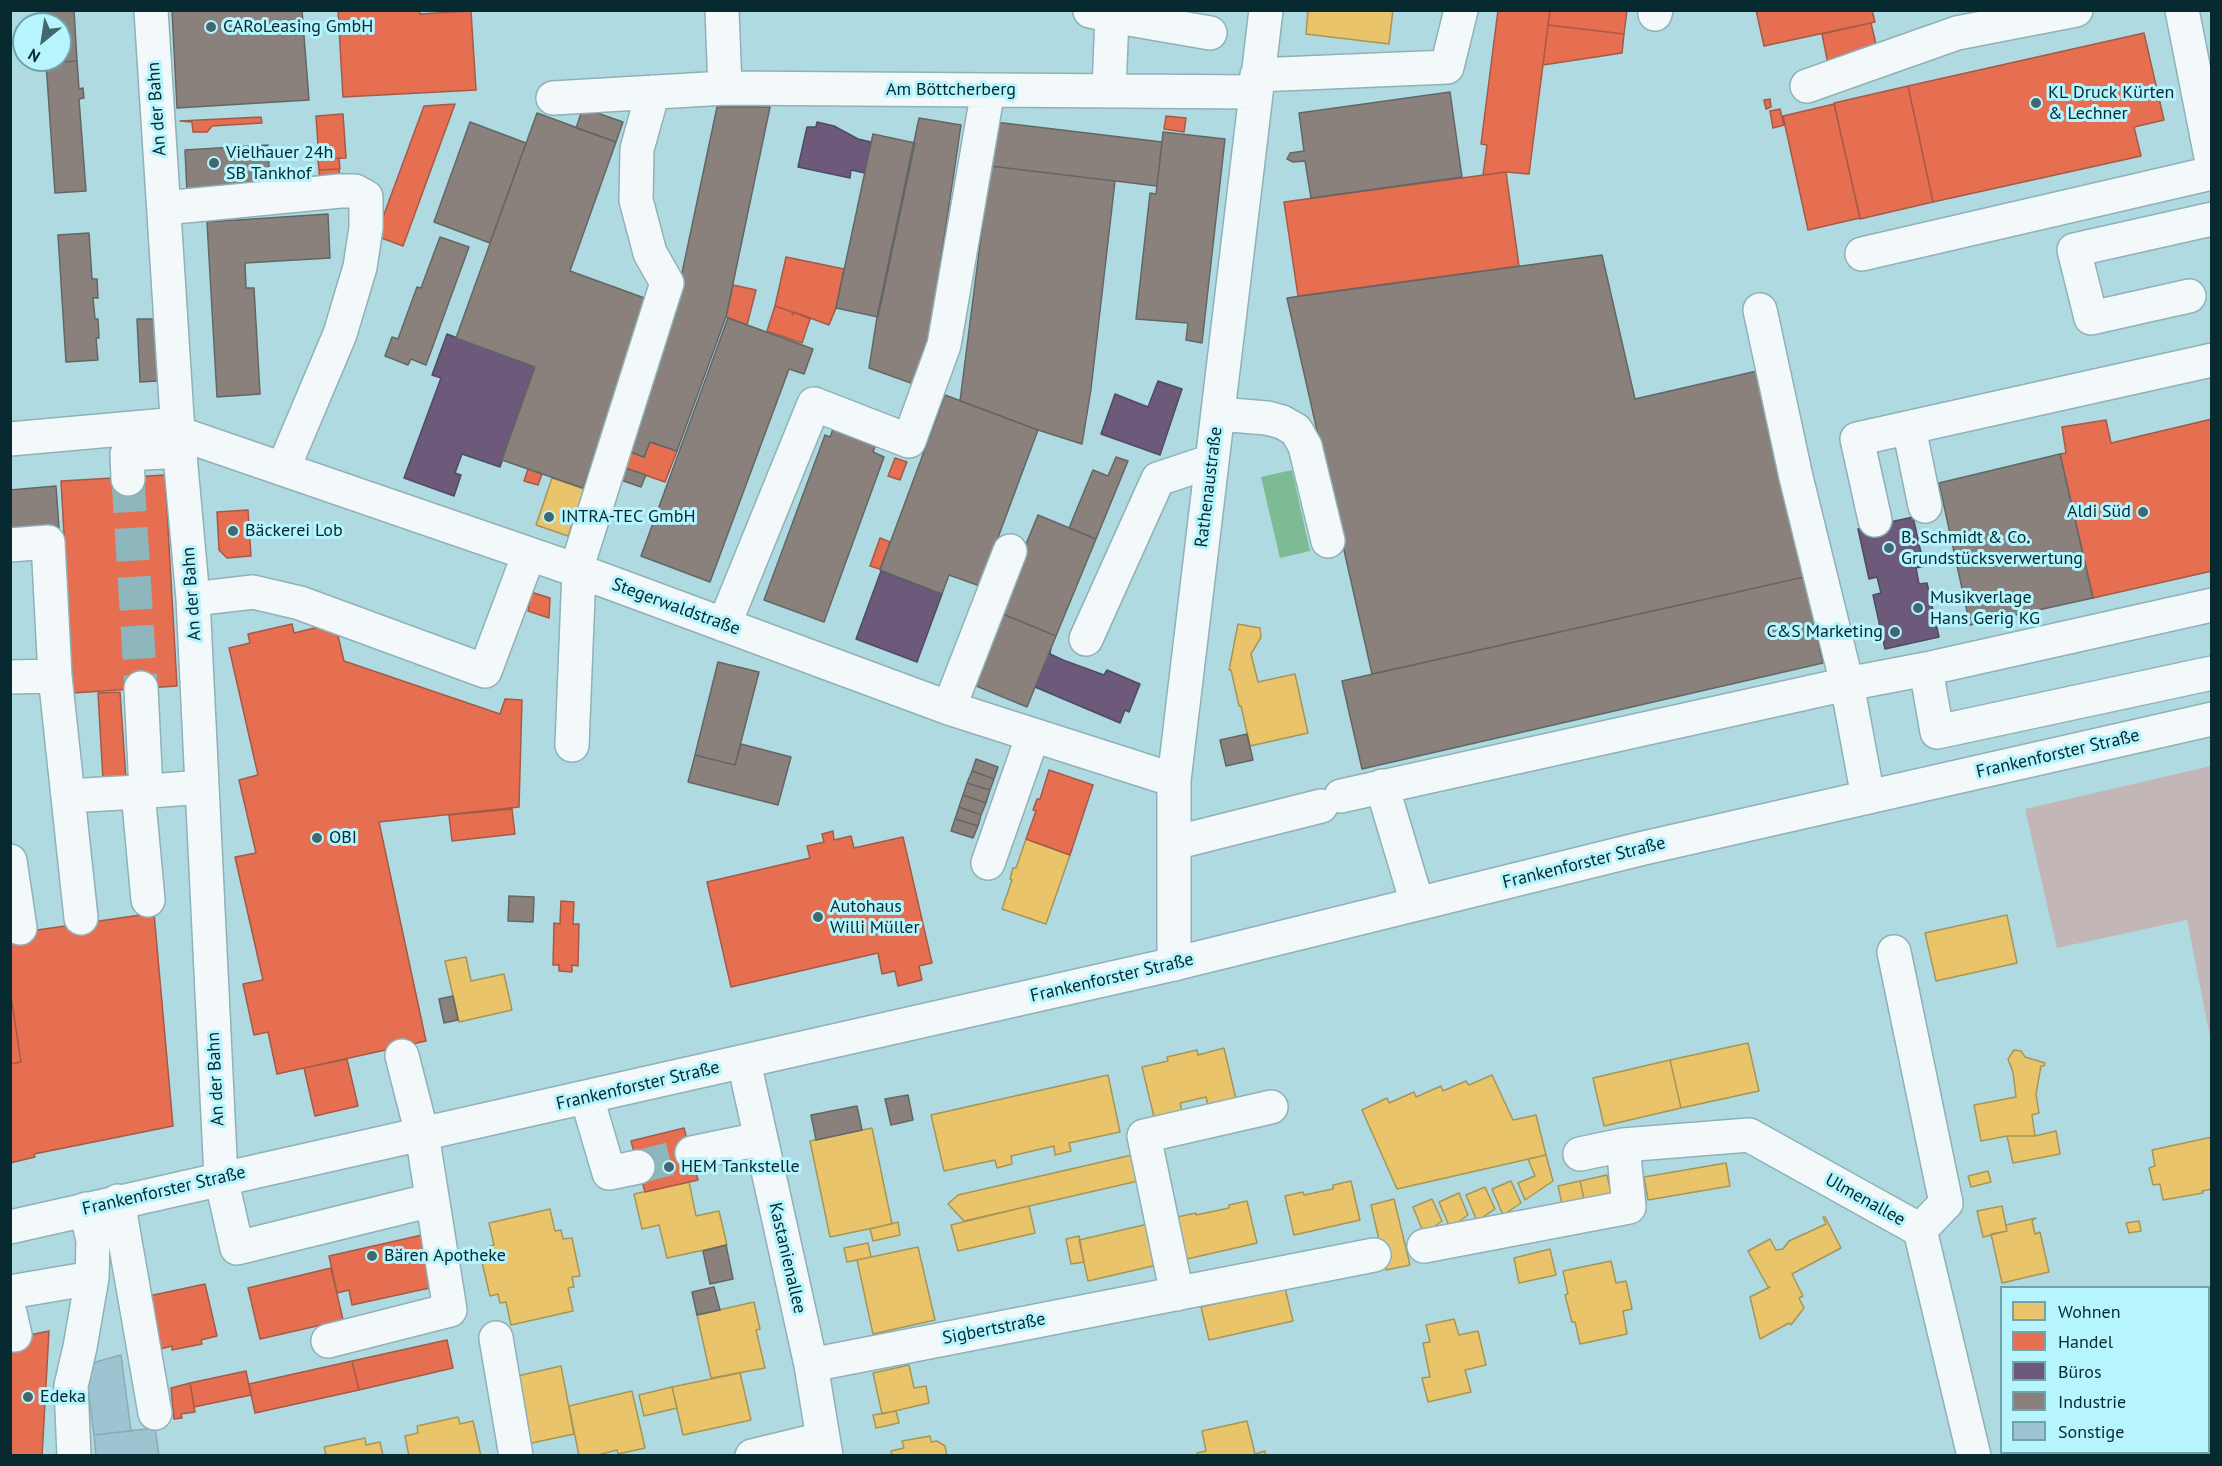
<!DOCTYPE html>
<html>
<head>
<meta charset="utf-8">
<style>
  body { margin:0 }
  #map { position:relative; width:2222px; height:1466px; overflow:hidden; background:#afdae1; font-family:"PT Sans",sans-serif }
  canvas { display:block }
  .frame { position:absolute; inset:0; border:12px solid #062a2f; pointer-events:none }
  .legend { position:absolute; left:2000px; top:1286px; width:210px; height:168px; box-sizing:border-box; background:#b6f4fe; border:2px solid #70a3ab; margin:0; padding:8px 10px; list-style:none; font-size:18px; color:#062a2f }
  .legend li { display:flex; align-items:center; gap:12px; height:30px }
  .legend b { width:30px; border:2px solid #70a3ab }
  .north { position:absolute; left:12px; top:12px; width:60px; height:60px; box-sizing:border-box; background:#b6f4fe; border:2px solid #70a3ab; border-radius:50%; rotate:210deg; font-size:16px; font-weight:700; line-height:24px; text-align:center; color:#062a2f }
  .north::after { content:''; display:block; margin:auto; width:21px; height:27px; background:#41686d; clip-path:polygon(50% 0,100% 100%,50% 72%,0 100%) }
</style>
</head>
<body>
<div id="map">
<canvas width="2222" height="1466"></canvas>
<div class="frame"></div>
<ul class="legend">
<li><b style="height:16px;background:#e9c46a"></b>Wohnen</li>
<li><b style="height:16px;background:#e76f51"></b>Handel</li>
<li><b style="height:16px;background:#6d597a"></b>Büros</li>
<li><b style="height:16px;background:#8a817c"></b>Industrie</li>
<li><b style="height:16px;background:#9dc4d0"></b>Sonstige</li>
</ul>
<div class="north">N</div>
</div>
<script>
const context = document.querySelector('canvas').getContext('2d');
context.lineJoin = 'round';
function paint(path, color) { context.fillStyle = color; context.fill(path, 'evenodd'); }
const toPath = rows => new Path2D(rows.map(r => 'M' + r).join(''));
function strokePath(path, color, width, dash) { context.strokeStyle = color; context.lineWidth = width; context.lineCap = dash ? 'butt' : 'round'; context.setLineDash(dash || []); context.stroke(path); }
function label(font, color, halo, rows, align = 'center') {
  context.font = font + ' "PT Sans",sans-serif'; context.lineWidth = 6; context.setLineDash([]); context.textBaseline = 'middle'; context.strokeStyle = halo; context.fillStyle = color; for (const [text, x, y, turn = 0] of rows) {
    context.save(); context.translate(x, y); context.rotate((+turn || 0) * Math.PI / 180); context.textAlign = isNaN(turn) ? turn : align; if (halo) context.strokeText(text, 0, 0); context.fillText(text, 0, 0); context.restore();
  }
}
const green = toPath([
  [2211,766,2212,766,2211,1042,2187,920,2057,948,2025,809]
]);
const water = toPath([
  [1292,470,1310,551,1280,558,1261,477]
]);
const homes = toPath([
  [1308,10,1393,10,1389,44,1306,34,1308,10],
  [552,478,584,489,568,536,536,525,552,478],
  [1238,624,1260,628,1261,637,1251,654,1258,682,1295,674,1308,733,1250,746,1241,706,1239,706,1231,670,1229,670,1238,624],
  [1026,839,1070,855,1046,924,1002,909,1012,880,1010,879,1013,868,1016,868,1026,839],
  [2007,915,2017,963,1936,981,1925,933,2007,915],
  [466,957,471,981,504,974,512,1010,459,1022,445,961,466,957],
  [1748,1043,1759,1091,1681,1108,1670,1060,1748,1043],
  [1224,1048,1236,1099,1208,1105,1206,1097,1180,1103,1182,1111,1154,1117,1142,1067,1168,1061,1167,1057,1197,1050,1198,1055,1224,1048],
  [2014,1050,2021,1051,2025,1057,2045,1063,2044,1066,2041,1066,2036,1094,2039,1113,2032,1115,2035,1136,2007,1136,1981,1141,1974,1105,2016,1097,2013,1072,2008,1059,2014,1050],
  [1670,1060,1681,1108,1604,1126,1593,1078,1670,1060],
  [1108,1075,1120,1132,1069,1143,1071,1151,1055,1155,1054,1146,1011,1156,1012,1164,997,1168,995,1160,944,1171,931,1115,1108,1075],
  [1492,1075,1513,1120,1536,1115,1546,1155,1397,1189,1362,1110,1387,1098,1389,1103,1414,1092,1416,1097,1441,1086,1443,1091,1466,1081,1469,1085,1492,1075],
  [872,1128,892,1224,830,1237,810,1141,872,1128],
  [2056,1131,2060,1154,2013,1163,2007,1136,2035,1136,2056,1131],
  [2212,1137,2212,1189,2202,1191,2203,1193,2163,1200,2160,1184,2153,1185,2149,1168,2155,1166,2152,1150,2212,1137],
  [1132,1155,1138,1181,964,1221,948,1204,958,1195,1132,1155],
  [1546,1155,1553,1181,1525,1200,1518,1183,1535,1176,1528,1159,1546,1155],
  [1726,1163,1730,1186,1648,1200,1644,1177,1726,1163],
  [1988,1171,1991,1182,1971,1187,1968,1176,1988,1171],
  [1607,1175,1613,1201,1586,1208,1580,1181,1607,1175],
  [1351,1181,1360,1220,1294,1235,1285,1196,1303,1192,1304,1195,1333,1189,1333,1185,1351,1181],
  [1511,1181,1521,1203,1503,1215,1492,1189,1511,1181],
  [1580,1181,1586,1208,1564,1213,1558,1186,1580,1181],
  [689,1182,696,1216,719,1211,727,1245,667,1258,659,1225,642,1229,634,1194,689,1182],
  [1485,1187,1495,1209,1477,1221,1466,1195,1485,1187],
  [1459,1193,1468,1215,1450,1228,1439,1202,1459,1193],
  [1394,1199,1410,1265,1386,1270,1371,1205,1394,1199],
  [1432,1199,1442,1221,1424,1234,1413,1207,1432,1199],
  [1247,1201,1257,1243,1187,1259,1177,1217,1196,1213,1196,1215,1229,1208,1229,1205,1247,1201],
  [1029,1206,1035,1233,958,1251,951,1225,1029,1206],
  [2002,1206,2007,1231,1983,1237,1977,1211,2002,1206],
  [550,1209,555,1231,561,1230,563,1239,572,1238,580,1276,572,1277,574,1287,568,1288,573,1311,511,1325,506,1302,500,1303,498,1294,490,1296,481,1258,490,1256,488,1247,494,1245,489,1223,550,1209],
  [1823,1217,1825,1217,1841,1248,1792,1274,1803,1296,1799,1298,1804,1308,1791,1325,1789,1323,1760,1339,1750,1297,1770,1287,1768,1287,1748,1251,1770,1239,1776,1250,1783,1249,1789,1241,1826,1224,1823,1217],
  [2036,1218,2032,1221,2035,1234,2040,1232,2049,1272,2002,1283,1991,1234,2007,1231,2006,1225,2036,1218],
  [2139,1221,2141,1231,2129,1233,2126,1223,2139,1221],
  [898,1222,900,1235,873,1241,870,1229,898,1222],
  [1148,1224,1157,1265,1088,1281,1079,1240,1148,1224],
  [1079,1236,1084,1262,1071,1264,1066,1239,1079,1236],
  [868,1243,871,1257,847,1262,844,1248,868,1243],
  [918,1247,935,1320,873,1334,857,1260,918,1247],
  [1550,1249,1556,1275,1519,1283,1514,1258,1550,1249],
  [1611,1261,1616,1283,1626,1281,1632,1309,1623,1311,1627,1334,1580,1344,1575,1322,1572,1322,1565,1295,1568,1294,1563,1271,1611,1261],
  [1285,1288,1293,1321,1209,1340,1201,1307,1285,1288],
  [754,1302,760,1329,756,1330,765,1368,711,1378,697,1315,754,1302],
  [1454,1319,1459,1335,1478,1331,1486,1365,1465,1370,1471,1392,1428,1402,1422,1378,1430,1377,1423,1343,1430,1342,1426,1325,1454,1319],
  [909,1365,914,1388,926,1386,929,1403,882,1414,873,1373,909,1365],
  [561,1366,574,1434,527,1444,513,1377,561,1366],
  [740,1373,751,1420,683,1435,672,1387,740,1373],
  [672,1387,677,1408,644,1416,639,1395,672,1387],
  [632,1391,645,1448,618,1454,617,1450,594,1456,579,1456,569,1406,632,1391],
  [896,1411,899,1423,876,1428,873,1415,896,1411],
  [458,1417,460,1424,473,1421,481,1456,409,1456,405,1436,418,1433,417,1426,458,1417],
  [1247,1421,1255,1454,1265,1451,1266,1456,1198,1456,1197,1453,1206,1451,1202,1431,1247,1421],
  [930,1436,931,1442,937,1441,945,1446,947,1456,888,1456,892,1455,891,1451,904,1448,902,1441,930,1436],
  [365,1438,366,1445,380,1442,383,1456,320,1456,326,1454,324,1447,365,1438],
  [2053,1452,2115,1452,2116,1456,2054,1456,2053,1452]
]);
const shops = toPath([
  [338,10,419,10,420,14,471,11,476,90,343,97,338,10],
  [1498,10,1550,10,1529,174,1506,172,1483,175,1487,145,1481,144,1498,10],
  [1550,10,1627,10,1624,34,1548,25,1550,10],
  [1756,10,1872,10,1875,22,1764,46,1756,10],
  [1871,23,1878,53,1828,64,1822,34,1871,23],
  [1548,25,1624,34,1622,53,1543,65,1548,25],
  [2144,33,2164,120,2134,127,2141,156,1933,202,1908,86,2144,33],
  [1908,86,1933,202,1860,219,1834,103,1908,86],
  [1770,99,1771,107,1766,109,1764,100,1770,99],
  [455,104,403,246,376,236,424,106,455,104],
  [1834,104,1860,218,1808,230,1783,116,1834,104],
  [1780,109,1784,125,1773,128,1770,111,1780,109],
  [343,114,346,158,319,159,316,116,343,114],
  [1166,116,1186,118,1184,132,1164,129,1166,116],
  [261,117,262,123,212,126,207,132,193,132,192,122,180,121,261,117],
  [339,158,340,169,319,170,318,160,339,158],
  [339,169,340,180,320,182,319,170,339,169],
  [1506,172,1519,266,1298,296,1284,202,1506,172],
  [786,257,844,269,836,308,829,325,794,312,793,315,792,312,775,306,786,257],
  [733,285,756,290,747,325,726,317,733,285],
  [775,306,792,312,793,315,794,312,810,319,802,343,767,331,775,306],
  [2212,419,2212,571,2093,598,2060,454,2066,453,2062,427,2106,420,2111,443,2212,419],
  [650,442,677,451,665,482,616,465,625,450,644,457,650,442],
  [895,458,907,462,900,480,888,476,895,458],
  [528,469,542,474,538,485,524,481,528,469],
  [165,475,177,686,73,693,61,481,165,475],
  [248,510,251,556,227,558,219,550,217,512,248,510],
  [880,538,890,542,880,569,870,566,880,538],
  [531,592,550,598,549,618,528,611,531,592],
  [335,623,344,661,500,714,505,699,522,700,519,807,379,822,426,1041,277,1074,268,1032,254,1035,243,984,263,980,235,857,256,853,239,780,258,775,229,648,250,643,248,634,292,624,294,633,335,623],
  [120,692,126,780,103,780,98,693,120,692],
  [1049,770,1093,785,1070,855,1026,839,1036,811,1033,810,1037,799,1040,799,1049,770],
  [512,809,515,834,452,841,449,815,512,809],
  [833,831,834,840,851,836,854,848,903,837,932,963,919,966,922,980,898,986,895,971,882,974,878,953,731,987,707,882,810,858,807,846,824,842,822,834,833,831],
  [561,901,574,902,573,924,579,924,578,966,572,965,572,972,559,971,559,965,553,965,554,923,560,924,561,901],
  [154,913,173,1126,34,1154,35,1157,10,1163,10,1064,21,1062,10,989,10,934,154,913],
  [10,989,21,1062,10,1064,10,989],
  [347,1059,358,1106,315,1116,304,1068,347,1059],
  [684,1128,698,1180,645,1192,631,1141,684,1128],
  [422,1235,434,1287,352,1305,349,1290,337,1293,329,1256,422,1235],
  [331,1268,343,1320,260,1339,248,1288,331,1268],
  [205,1284,217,1336,201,1340,202,1344,172,1350,172,1346,156,1350,144,1297,205,1284],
  [49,1331,42,1456,10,1456,10,1339,49,1331],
  [447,1340,453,1368,359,1390,352,1361,447,1340],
  [352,1361,359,1390,255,1413,249,1384,352,1361],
  [246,1371,251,1395,194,1407,190,1383,246,1371],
  [190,1383,195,1412,181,1414,182,1418,174,1419,171,1388,190,1383]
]);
const offices = toPath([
  [817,122,834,126,858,139,871,142,865,173,851,170,850,178,798,167,807,127,816,127,817,122],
  [447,334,535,367,500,467,462,454,455,473,461,475,454,496,404,478,441,378,432,375,447,334],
  [1158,381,1182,389,1160,455,1101,434,1115,394,1148,407,1158,381],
  [1913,517,1924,566,1916,568,1919,584,1927,583,1939,637,1885,649,1873,595,1881,593,1877,577,1869,579,1858,529,1913,517],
  [881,571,942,594,917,662,856,639,881,571],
  [1051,647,1050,654,1063,660,1104,675,1107,670,1140,684,1129,712,1125,710,1120,723,1035,687,1051,647]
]);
const industry = toPath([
  [42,10,74,10,77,61,46,63,45,60,60,60,60,24,43,24,42,10],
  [172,10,302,10,309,100,177,108,172,10],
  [77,61,79,89,83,88,84,98,79,99,86,191,55,193,46,63,77,61],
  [1450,92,1462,177,1311,198,1305,161,1293,162,1287,159,1290,153,1304,151,1299,113,1450,92],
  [717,107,770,107,726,317,677,451,650,442,644,457,625,450,678,292,717,107],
  [583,108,623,122,616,142,576,128,583,108],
  [537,113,616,142,570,271,650,300,583,488,502,460,535,367,456,338,537,113],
  [919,118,961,125,922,387,869,368,877,317,919,118],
  [470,122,526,143,490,243,434,222,470,122],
  [995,122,1162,142,1157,186,990,166,995,122],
  [1163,132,1225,139,1202,343,1186,340,1188,323,1136,319,1150,193,1156,194,1163,132],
  [873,134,915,143,878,317,836,308,873,134],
  [268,145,270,188,187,193,185,150,268,145],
  [990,166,1115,181,1091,389,1082,444,1038,430,960,401,990,166],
  [328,214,330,258,245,263,246,288,254,288,260,394,217,397,207,222,328,214],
  [89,233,92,279,97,279,98,298,93,298,95,319,98,319,99,338,96,338,98,360,66,362,58,235,89,233],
  [440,237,469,247,426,365,411,359,408,365,385,356,392,337,398,339,417,287,421,288,440,237],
  [1602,255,1635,399,1757,371,1804,577,1372,674,1287,298,1602,255],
  [728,318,813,349,804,374,789,369,710,582,641,556,728,318],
  [137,319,156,319,158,381,140,382,137,319],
  [945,395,1038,430,980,586,949,575,942,594,880,570,945,395],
  [833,429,876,444,873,452,884,457,824,622,764,600,825,435,830,437,833,429],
  [2060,454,2093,598,1970,625,1939,483,2060,454],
  [1116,457,1128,461,1096,539,1069,528,1093,470,1108,476,1116,457],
  [622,467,646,475,641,487,618,479,622,467],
  [56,486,59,528,10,534,10,490,56,486],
  [1038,515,1096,539,1056,636,998,612,1038,515],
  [1804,577,1823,663,1362,769,1342,681,1804,577],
  [998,612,1056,636,1027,707,969,683,998,612],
  [718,662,759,672,735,765,695,755,718,662],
  [1247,734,1253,760,1226,766,1220,740,1247,734],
  [741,744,791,757,778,805,688,782,695,755,735,765,741,744],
  [976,759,998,767,994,779,972,771,976,759],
  [972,771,994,779,990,790,967,783,972,771],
  [967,783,990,790,986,803,963,795,967,783],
  [963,795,986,803,981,815,959,807,963,795],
  [959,807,981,815,978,826,955,819,959,807],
  [955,819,978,826,973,838,951,831,955,819],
  [509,896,534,897,533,922,508,921,509,896],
  [453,996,458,1020,444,1023,439,999,453,996],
  [908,1095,913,1120,891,1125,885,1099,908,1095],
  [857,1106,862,1130,816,1140,811,1115,857,1106],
  [726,1245,733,1279,710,1284,703,1251,726,1245],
  [714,1287,720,1310,697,1315,692,1292,714,1287]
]);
const building = toPath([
  [121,1355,131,1431,94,1435,85,1365,121,1355],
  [155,1428,159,1456,96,1456,94,1435,155,1428]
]);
const minorTunnel = toPath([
  [128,479,141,688],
  [638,1167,692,1153]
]);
const minor = toPath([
  [151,10,178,433,193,599,221,1178,237,1248,432,1200],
  [722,10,725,88,1255,92],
  [2182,10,2212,162],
  [1090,11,1112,16,1109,90],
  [1655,14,1656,10],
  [1112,16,1210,33],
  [1257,75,1447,67,1461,10],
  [1807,86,1957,33,2076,10],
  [553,98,725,88],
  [164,208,340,191,355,191,366,197,366,228,360,267,340,334,283,469],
  [1862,254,2212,173],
  [2189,296,2091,318,2074,250,2212,219],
  [1760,310,1796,477,1847,684,1926,669,2212,605],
  [1218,414,1267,418,1282,422,1296,430,1305,446,1328,541],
  [1909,428,1925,506],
  [178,433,579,571,949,708,1174,780],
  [10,439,178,424],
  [128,479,127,454,180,451],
  [1875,520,1857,439,2212,360],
  [10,545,48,542,55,676],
  [576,570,667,283,650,253,636,200,637,149,653,92],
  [193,599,253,592,300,603,485,671,529,554],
  [724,625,814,404,909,441,944,345,988,90],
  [1086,639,1158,479,1212,461],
  [1926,669,1937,732,2212,673],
  [10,677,55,676,81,918],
  [141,688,146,791],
  [949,708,1010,551],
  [572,745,579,571],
  [1382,786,1417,903],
  [68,796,138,792],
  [1341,796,1847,684,1868,797],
  [1174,843,1321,806],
  [10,861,20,928],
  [988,863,1033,735],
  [148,900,138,792,202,787],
  [1894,952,1946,1203,1920,1230],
  [1174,964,1174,780,1266,10],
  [744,1062,811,1365,826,1456],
  [587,1098,609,1173,638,1167],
  [692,1153,760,1139],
  [1580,1154,1623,1145,1749,1135,1920,1230,1974,1456],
  [118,1201,155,1413],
  [86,1209,93,1241,92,1278],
  [1424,1246,1629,1207,1623,1145],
  [10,1292,92,1278,80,1347,71,1386,74,1456],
  [1177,1294,1144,1136,1271,1107],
  [10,1313,15,1335],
  [496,1338,516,1456],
  [328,1341,450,1310,422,1134,402,1056],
  [811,1365,1374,1255],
  [752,1456,822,1439]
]);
const major = toPath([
  [10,1227,1174,964,1644,848,2212,719]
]);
const markers = [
  [211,27,6,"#41686d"],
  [2036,103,6,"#41686d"],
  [214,163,6,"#41686d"],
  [2143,512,6,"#41686d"],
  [549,517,6,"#41686d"],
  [233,531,6,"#41686d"],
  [1889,548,6,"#41686d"],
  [1918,608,6,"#41686d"],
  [1895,632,6,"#41686d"],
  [317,838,6,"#41686d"],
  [818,917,6,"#41686d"],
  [669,1167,6,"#41686d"],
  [372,1256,6,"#41686d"],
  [28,1397,6,"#41686d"]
];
const poiNames = [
  ["CARoLeasing GmbH",223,27],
  ["KL Druck Kürten",2048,93],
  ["& Lechner",2048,114],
  ["Vielhauer 24h",226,153],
  ["SB Tankhof",226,174],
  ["Aldi Süd",2131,512,"right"],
  ["INTRA-TEC GmbH",561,517],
  ["Bäckerei Lob",245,531],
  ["B. Schmidt & Co.",1901,538],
  ["Grundstücksverwertung",1901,559],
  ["Musikverlage",1930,598],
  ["Hans Gerig KG",1930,619],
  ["C&S Marketing",1883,632,"right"],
  ["OBI",329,838],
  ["Autohaus",830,907],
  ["Willi Müller",830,928],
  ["HEM Tankstelle",681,1167],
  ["Bären Apotheke",384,1256],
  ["Edeka",40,1397]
];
const streetNames = [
  ["Am Böttcherberg",951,90],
  ["An der Bahn",157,109,-94],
  ["Rathenaustraße",1209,487,-83],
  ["An der Bahn",192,594,-94],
  ["Stegerwaldstraße",676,607,20],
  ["Frankenforster Straße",2058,754,-13],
  ["Frankenforster Straße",1584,863,-14],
  ["Frankenforster Straße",1112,978,-13],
  ["An der Bahn",216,1079,-93],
  ["Frankenforster Straße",638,1086,-13],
  ["Frankenforster Straße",164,1191,-13],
  ["Ulmenallee",1865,1200,29],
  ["Kastanienallee",787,1258,77],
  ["Sigbertstraße",994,1329,-11]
];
paint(green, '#c2b7b6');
paint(water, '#7cbb94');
paint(homes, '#e9c46a');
strokePath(homes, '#a59658', 1.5);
paint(shops, '#e76f51');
strokePath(shops, '#a45a47', 1.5);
paint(offices, '#6d597a');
strokePath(offices, '#4e4b64', 1.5);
paint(industry, '#8a817c');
strokePath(industry, '#626765', 1.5);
paint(building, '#9dc4d0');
strokePath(building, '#8baab3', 1.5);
strokePath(minorTunnel, '#8db7bd', 33, [33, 16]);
strokePath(minor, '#8fb1b7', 36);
strokePath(major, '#8fb1b7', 36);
strokePath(minor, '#f3f9fa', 33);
strokePath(major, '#f3f9fa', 33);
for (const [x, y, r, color] of markers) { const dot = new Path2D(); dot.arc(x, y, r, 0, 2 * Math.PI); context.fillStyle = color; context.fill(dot); strokePath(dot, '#b6f4fe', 2); }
label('18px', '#062a2f', '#b6f4fe', poiNames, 'left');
label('18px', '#062a2f', '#b6f4fe', streetNames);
</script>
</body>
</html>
